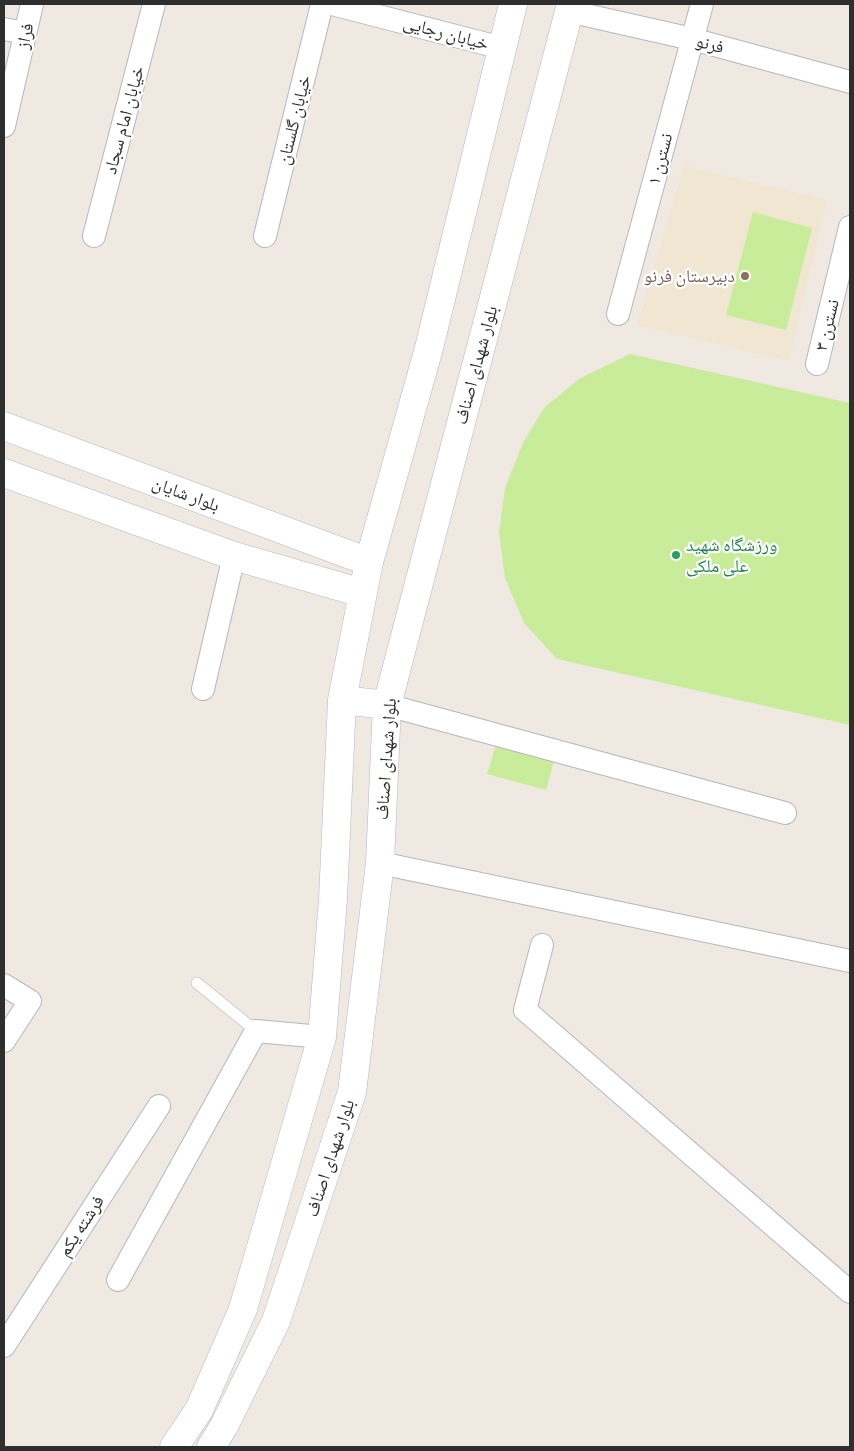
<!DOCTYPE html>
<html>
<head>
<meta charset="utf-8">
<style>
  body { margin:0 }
  #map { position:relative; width:854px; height:1451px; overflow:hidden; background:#efe9e1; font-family:Commissioner,sans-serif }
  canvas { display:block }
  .frame { position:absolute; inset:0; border:5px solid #2e2e2e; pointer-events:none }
</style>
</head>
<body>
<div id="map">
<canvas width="854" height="1451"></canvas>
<div class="frame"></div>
</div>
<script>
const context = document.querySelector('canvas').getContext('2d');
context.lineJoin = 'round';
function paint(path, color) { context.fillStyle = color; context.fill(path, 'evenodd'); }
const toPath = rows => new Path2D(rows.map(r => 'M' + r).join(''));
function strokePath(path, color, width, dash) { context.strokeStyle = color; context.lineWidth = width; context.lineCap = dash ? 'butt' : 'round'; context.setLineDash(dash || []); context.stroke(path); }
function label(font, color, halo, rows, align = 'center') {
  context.font = font + ' Commissioner,"Noto Naskh Arabic",sans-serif'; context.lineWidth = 4.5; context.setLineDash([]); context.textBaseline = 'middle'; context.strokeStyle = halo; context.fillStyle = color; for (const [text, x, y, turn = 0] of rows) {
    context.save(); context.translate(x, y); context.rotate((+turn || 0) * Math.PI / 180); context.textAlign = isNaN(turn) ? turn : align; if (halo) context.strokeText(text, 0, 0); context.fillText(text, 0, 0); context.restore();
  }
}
const education = toPath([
  [684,166,827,200,789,361,637,325]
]);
const pitch = toPath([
  [753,212,812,228,786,330,726,315],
  [630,354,850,403,850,725,557,659,524,623,505,578,499,532,505,488,523,443,544,408,579,379],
  [496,745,554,761,546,790,487,774]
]);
const lane = toPath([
  [197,983,256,1031]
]);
const street = toPath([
  [332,4,502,48],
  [568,11,692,39,850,82],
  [4,29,25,33],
  [4,126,32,4],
  [94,236,154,4],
  [265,236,322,4],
  [618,314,702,4],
  [817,364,850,227],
  [203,689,234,556],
  [387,705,785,813],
  [380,863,850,961],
  [542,945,525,1010,850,1292],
  [4,985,30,1001,4,1041],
  [118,1280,256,1031,322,1037],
  [4,1346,159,1106]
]);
const secondary = toPath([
  [4,426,369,562],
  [4,473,234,556,362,593],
  [342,700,387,705],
  [174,1447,199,1410,243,1309,322,1037,333,899,342,700,369,562,429,348,513,4],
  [211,1447,224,1426,276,1321,352,1092,380,863,387,705,571,4]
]);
const markers = [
  [745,276,5,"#8d6e63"],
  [676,555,5,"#2e9e5b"]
];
const streetNames = [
  ["خیابان رجایی",446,33,15],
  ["فراز",25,36,-77],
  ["فرنو",710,44,15],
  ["خیابان امام سجاد",124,120,-75],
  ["خیابان گلستان",294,120,-76],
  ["نسترن ۱",660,159,-75],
  ["نسترن ۳",827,325,-76],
  ["بلوار شهدای اصناف",476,365,-75],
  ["بلوار شایان",186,494,20],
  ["بلوار شهدای اصناف",386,759,-86],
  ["بلوار شهدای اصناف",330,1158,-72],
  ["فرشته یکم",81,1226,-57]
];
const educationNames = [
  ["دبیرستان فرنو",735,276]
];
const leisureNames = [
  ["ورزشگاه شهید",686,545],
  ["علی ملکی",686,566]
];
paint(education, '#f0e6d1');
paint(pitch, '#c9ec9a');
strokePath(lane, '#b4b7c1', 12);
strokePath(street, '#b4b7c1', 24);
strokePath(secondary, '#b4b7c1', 29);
strokePath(lane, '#fff', 11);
strokePath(street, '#fff', 22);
strokePath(secondary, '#fff', 28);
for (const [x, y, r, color] of markers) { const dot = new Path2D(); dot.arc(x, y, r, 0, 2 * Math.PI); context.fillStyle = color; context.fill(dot); strokePath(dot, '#fff', 2); }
label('18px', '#2e2e2e', '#fff', streetNames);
label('18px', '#785e54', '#fff', educationNames, 'right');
label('18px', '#27864d', '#fff', leisureNames, 'left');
</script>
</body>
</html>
